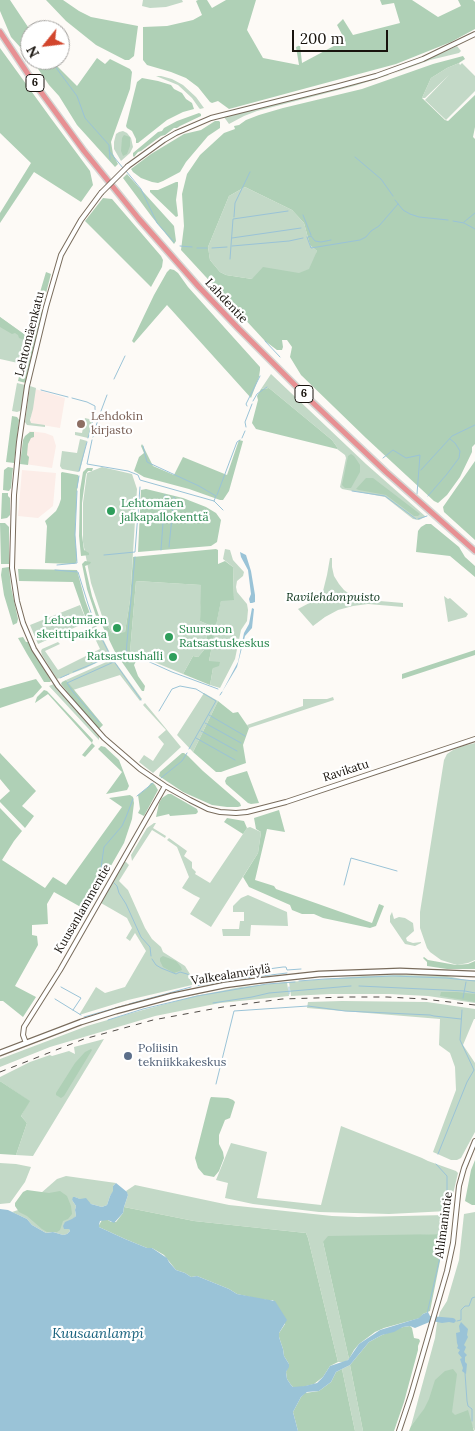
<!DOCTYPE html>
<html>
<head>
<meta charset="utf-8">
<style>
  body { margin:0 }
  #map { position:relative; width:475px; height:1431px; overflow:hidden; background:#fdfaf6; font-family:Lora,serif }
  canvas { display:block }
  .north { position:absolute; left:20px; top:20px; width:50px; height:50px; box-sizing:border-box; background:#fff; border:1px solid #a3a19e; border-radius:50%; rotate:241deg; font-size:14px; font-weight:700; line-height:20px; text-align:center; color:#18130d }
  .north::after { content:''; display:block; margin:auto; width:18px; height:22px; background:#d2462d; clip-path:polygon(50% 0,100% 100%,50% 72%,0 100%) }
  .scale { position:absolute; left:292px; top:30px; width:96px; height:22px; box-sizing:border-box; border:2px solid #18130d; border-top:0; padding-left:6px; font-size:15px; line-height:18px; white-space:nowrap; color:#18130d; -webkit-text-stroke:4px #fff; paint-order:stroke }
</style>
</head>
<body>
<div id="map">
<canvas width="475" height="1431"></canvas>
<div class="north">N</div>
<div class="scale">200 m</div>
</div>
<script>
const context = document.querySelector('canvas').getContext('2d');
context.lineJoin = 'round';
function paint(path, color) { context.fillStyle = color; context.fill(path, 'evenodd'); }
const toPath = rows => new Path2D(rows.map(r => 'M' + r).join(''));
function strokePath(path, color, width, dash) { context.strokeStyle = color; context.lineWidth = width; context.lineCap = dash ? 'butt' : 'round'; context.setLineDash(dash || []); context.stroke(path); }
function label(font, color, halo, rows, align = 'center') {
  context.font = font + ' Lora,serif'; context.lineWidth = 4.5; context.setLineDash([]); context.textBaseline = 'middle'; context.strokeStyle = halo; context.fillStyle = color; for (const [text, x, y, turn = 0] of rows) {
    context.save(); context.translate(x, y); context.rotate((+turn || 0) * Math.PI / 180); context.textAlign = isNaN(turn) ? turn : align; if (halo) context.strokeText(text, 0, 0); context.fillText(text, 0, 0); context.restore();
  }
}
const commercial = toPath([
  [35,389,65,398,60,428,30,423],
  [29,431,45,433,53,436,56,446,52,468,25,464],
  [22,470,56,473,53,506,38,518,18,516]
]);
const green = toPath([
  [143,0,182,0,183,2,166,7,150,8,142,6],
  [457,46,461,51,459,53,430,60,392,74],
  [459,63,460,65,462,63,475,76,475,91,446,120,425,100,449,75,425,98,422,98,431,78,447,68],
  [386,75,389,75,354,86,257,111,244,116,229,124,224,117,346,87],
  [156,76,161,76,172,79,183,85,196,97,204,108,200,109,199,108,192,98,178,85],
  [123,131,127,133,131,138,133,147,130,153,121,161,114,149,114,142,116,134,119,132],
  [245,187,292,210,304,223,310,245,317,251,312,276,252,279,226,275,220,272,210,260,208,247,229,196],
  [0,317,24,334,20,359,18,363,0,359],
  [271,374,366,464,425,516,425,517,419,520,413,519,385,497,342,489,340,487,346,458,345,455,337,449,337,447,332,440,269,388,261,389],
  [17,383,25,385,22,408,20,411,17,412,12,411],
  [30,386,36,388,33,409,30,420,31,423,45,425,45,427,27,425,25,422],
  [85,418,93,420,88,438,75,435,75,432,82,433],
  [80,439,87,441,80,471,78,472,62,469,60,466,62,451,77,453],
  [102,467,132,474,137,489,130,600,125,632,112,633,103,619,91,583,83,542,83,503,87,473],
  [225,549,230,550,233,560,244,572,243,576,237,581,236,587,237,592,247,604,248,610,247,621,241,630,235,659,220,688,210,685,213,668,209,661,221,600,234,599,233,567,223,559],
  [330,558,332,558,332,567,334,576,339,584,344,590,352,596,368,600,403,603,403,607,368,604,353,606,338,610,325,617,313,626,298,609,313,601,323,591,327,575],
  [136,581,202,585,200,621,209,625,204,650,198,657,193,656,183,674,130,652],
  [444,596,448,599,450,598,468,614,466,617,448,622],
  [80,605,87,622,38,644,30,625],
  [96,625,110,653,110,656,86,668,57,679,42,655,41,651,42,649,58,642,60,644,45,651,58,670,100,649,90,628],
  [113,659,142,699,140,701,120,675,73,690,66,680],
  [54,684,99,736,99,740,49,686],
  [204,693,218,701,193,752,177,735],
  [333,697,334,700,249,728,247,725,303,706,303,699,327,699],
  [145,703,181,747,153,773,139,762,144,755,153,761,164,744,158,737,166,730,143,705],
  [475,743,475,960,468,963,457,965,441,960,430,952,427,948,420,928,420,912,444,760,447,754,453,750,463,746],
  [154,823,156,823,153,828,166,836,165,838,152,830,132,861,131,855,147,828],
  [250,827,261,832,258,853,211,927,190,914,200,898,194,895,182,888,189,877,177,847,167,840,169,838,187,851,184,856,192,862,192,868,196,872,195,874,210,883,247,828],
  [124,862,126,862,129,865,119,881,128,890,145,928,152,939,161,947,163,952,185,966,193,979,192,985,128,1000,79,1015,96,987,105,993,125,987,146,951,135,933,130,941,126,938,132,928,127,918,101,903],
  [248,895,287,912,288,926,251,925,250,936,223,936,222,929,239,929,240,921,244,921,244,912,233,912,233,906,241,898],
  [392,912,394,919,399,917,405,918,413,923,414,931,406,938,407,941,413,943,421,942,421,943,415,946,405,944,390,922,390,916],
  [400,975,447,976,466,980,475,980,475,1003,428,996,389,994,330,994,291,996,289,982,363,976],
  [287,982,289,996,220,1003,155,1016,50,1047,0,1067,0,1059,87,1026,128,1014,195,996,241,987],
  [342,1001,427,1002,475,1009,475,1019,474,1019,463,1045,475,1063,475,1132,461,1158,457,1160,451,1160,433,1152,456,1090,455,1067,450,1053,439,1045,440,1019,307,1008,308,1002],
  [104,1039,33,1156,16,1155,27,1123,21,1116,29,1101,0,1081,0,1077,30,1062,50,1055,52,1056,69,1051,75,1054,74,1047],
  [341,1126,422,1158,428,1161,456,1171,458,1173,453,1194,448,1199,448,1211,389,1214,319,1212,253,1204,225,1198,228,1183,216,1180,231,1143,267,1152,257,1198,321,1205],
  [0,1163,16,1164,31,1167,25,1182,10,1203,0,1204],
  [66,1176,116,1183,113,1186,114,1191,110,1196,107,1205,102,1207,91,1204,75,1197,72,1200,76,1206,75,1210,76,1216,72,1220,69,1229,70,1231,67,1234,63,1235,53,1232,46,1233,32,1225,27,1219,12,1212,24,1208,57,1179],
  [135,1185,229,1205,332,1216,358,1217,446,1215,443,1234,397,1236,323,1242,349,1359,345,1362,338,1362,308,1238,306,1233,194,1221,124,1207,128,1195,126,1191],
  [475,1212,475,1431,472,1426,454,1415,425,1409,411,1426,435,1338,437,1323,440,1312,447,1301,459,1260,464,1214],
  [350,1365,363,1431,355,1431,342,1369]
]);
const forest = toPath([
  [0,0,10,0,30,30,30,58,11,37,0,11],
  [46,0,63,0,79,11,91,17,138,26,134,56,129,60,125,60,96,45,66,21],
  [198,0,207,0,212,8,226,0,256,0,247,30,263,58,299,65,296,47,300,45,302,63,345,40,337,25,343,19,353,35,400,23,394,3,382,5,380,0,412,0,438,17,461,6,458,0,473,0,475,2,475,29,451,42,396,64,229,109,218,101,212,103,210,102,198,87,186,78,171,72,147,65,143,60,143,27,167,26,193,20,202,15,196,1],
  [0,48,50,117,90,171,93,185,81,202,34,172,0,223,0,213,31,163,0,133],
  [463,56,465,59,459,63,447,68,431,78,422,98,445,120,448,121,475,95,475,127,473,137,475,139,475,444,472,447,472,452,460,477,447,495,438,503,434,501,366,438,301,375,290,357,292,347,287,340,282,340,283,347,282,350,277,350,265,341,181,250,184,226,182,194,187,174,200,155,224,133,235,129,234,126,239,125,246,120,259,115,283,108,362,89,433,64],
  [245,187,292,210,304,223,310,245,317,251,309,269,299,273,263,267,252,279,226,275,220,272,210,260,208,247,229,196],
  [97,58,105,64,110,59,130,69,132,72,130,89,111,142,113,154,118,164,115,167,77,125,59,96,49,85,32,60,51,60,77,86],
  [142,78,158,81,171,85,174,89,182,93,186,99,192,103,194,109,183,112,167,120,138,143,136,143,136,139,132,131,127,128,126,126,137,82],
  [199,113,201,114,201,116,180,126,177,128,174,128,165,135,161,136,141,151,138,152,134,157,133,156,133,153,139,148,158,132,162,131,164,128,177,121],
  [215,121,219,121,220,122,220,128,208,136,186,162,180,172,163,181,158,183,152,182,141,178,133,172,131,169,151,154,184,134,201,130],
  [124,135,130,137,130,146,127,154,123,156,121,151,122,138],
  [127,174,174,226,176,241,174,244,152,217,123,178],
  [176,182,178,182,178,186,176,200,178,216,176,217,150,192,150,190,158,190],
  [103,198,112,199,161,256,163,260,162,267,151,287,85,221],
  [170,269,174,270,178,273,188,287,260,367,260,370,259,377,251,398,167,305,134,343,132,341,154,295,167,272],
  [46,272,51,274,44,301,38,299],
  [35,307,40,308,42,312,26,383,18,381],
  [0,317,25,335,24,340,19,338,18,335,15,333,12,334,0,327],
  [269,388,332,440,337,447,337,449,256,429,252,423,258,400,257,396,261,389],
  [12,416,17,417,19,420,14,463,6,462],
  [30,432,34,432,34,437,31,438,28,444,27,455,29,457,28,465,20,464,23,440,25,436],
  [239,440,243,441,229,491,223,500,220,500,189,489,144,477,134,471,139,457,144,453,141,446,142,444,153,466,174,475,183,457,227,475],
  [351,454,354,456,360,465,360,472,351,488,345,488,342,485,348,456],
  [475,461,475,540,444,512,443,507],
  [8,467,13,468,11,488,9,491,3,490,4,470],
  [87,468,93,468,92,471,88,471,86,474,82,503,82,535,84,550,89,553,89,555,81,556,79,536,80,490,83,472],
  [62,472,78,475,79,477,77,490,75,534,77,560,76,563,74,564,45,563,47,526,45,521,56,511,59,505,61,499,61,473],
  [366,478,373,478,420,514,418,516,414,516,386,495,359,490,356,489],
  [146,489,183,498,206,507,216,513,221,520,217,542,211,546,138,552,141,490],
  [2,493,8,493,8,496,10,498,10,515,7,518,1,519],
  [0,523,5,523,9,527,9,564,1,564],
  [426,524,431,524,459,547,465,557,475,566,475,577,450,556,416,552,418,531,421,527],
  [216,549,218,550,218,564,225,561,233,567,234,600,221,601,209,661,220,662,219,666,213,668,210,685,183,674,193,656,198,657,204,650,209,625,200,621,201,585,136,581,130,652,139,656,134,665,138,676,145,686,144,691,142,691,115,652,101,623,104,620,112,633,125,632,130,600,133,557],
  [85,561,91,562,90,564,85,566,92,596,99,616,98,617,96,616,87,589,82,564],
  [9,567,11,587,18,619,17,623,13,625,4,595,1,575,2,568],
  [18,569,77,570,85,600,93,622,87,622,73,582,19,581],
  [23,637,26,642,28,642,51,681,50,682,44,682,27,654,18,638],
  [475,650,475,655,402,679,402,674],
  [36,679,42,687,33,697,0,708,0,689],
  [66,680,103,725,99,729,85,714,61,684,62,682],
  [44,690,47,691,93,740,92,743,95,746,85,757,82,755,92,743,48,694,35,703,37,697],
  [218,701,233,713,238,712,249,728,243,745,246,763,221,772,216,772,193,752],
  [101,746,105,747,119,760,129,786,127,790,106,794,122,772,98,749],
  [0,753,36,791,22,806,34,816,25,828,0,802,0,800,10,791,0,779],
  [182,753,184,753,188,756,203,771,240,803,241,806,238,807,227,807,212,805,183,792,159,776,160,772],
  [247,771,259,803,251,804,248,803,226,784,225,781,227,777],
  [151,783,153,783,155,785,158,790,144,816,138,813,140,809,138,795,147,788],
  [168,794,171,794,197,809,198,812,196,814,170,816,169,814,156,817,159,803,162,798],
  [130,795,133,797,134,803,132,819,124,843,92,899,88,897,86,901,89,904,86,910,54,892,47,904,48,924,32,925,32,935,37,936,38,945,15,986,36,997,23,1017,3,1001,0,1001,0,808,22,831,14,841,2,860,45,888,53,877,66,885,122,807,109,798],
  [279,810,285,832,267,829,255,880,274,886,276,889,372,923,379,904,384,906,376,926,370,928,323,918,314,914,302,914,292,910,290,905,249,887,243,877,258,853,261,832,256,829,254,818],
  [227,818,244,821,247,828,243,834,224,822],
  [163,956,176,961,181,967,182,970,174,973,163,967,160,961,160,958],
  [424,957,428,960,456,965,468,964,475,961,475,969,447,969,427,966,427,962,423,958],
  [441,992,457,992,475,994,475,1002,440,996],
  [91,1049,92,1050,64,1096,61,1098,56,1095,56,1093,75,1063,85,1052],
  [0,1081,30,1101,21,1116,27,1123,16,1155,0,1154],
  [211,1097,228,1098,233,1100,235,1102,230,1118,225,1120,219,1135,219,1144,223,1152,224,1158,219,1171,214,1177,204,1175,198,1168,195,1158,210,1099],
  [475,1160,475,1205,472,1205,465,1201,471,1170],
  [27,1190,49,1193,60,1191,67,1196,71,1206,72,1214,68,1219,63,1221,60,1230,57,1232,47,1232,42,1229,27,1216,19,1212,15,1206,15,1203,23,1192],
  [124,1207,194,1221,306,1233,308,1238,338,1362,330,1366,323,1377,314,1384,302,1387,293,1387,291,1385,287,1379,286,1372,289,1364,284,1356,283,1349,279,1337,279,1333,285,1324,273,1300,268,1301,264,1299,259,1299,237,1294,229,1289,197,1276,191,1277,185,1273,176,1270,164,1255,152,1248,147,1248,125,1239,99,1227,99,1225,102,1220,108,1220,111,1222,116,1222,123,1213],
  [443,1234,440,1261,430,1311,423,1314,420,1318,384,1328,375,1332,359,1344,354,1350,349,1359,323,1242,328,1236],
  [410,1326,412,1328,414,1338,419,1339,420,1341,418,1346,418,1350,404,1402,394,1431,363,1431,350,1365,369,1342,382,1335,403,1327],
  [342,1369,355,1431,298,1431,293,1412,301,1397,305,1393,319,1391,331,1382,336,1372],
  [453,1369,457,1374,452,1412,455,1415,468,1410,474,1431,409,1431,411,1426,424,1409,429,1399,435,1380,445,1371]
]);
const water = toPath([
  [240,552,246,555,251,571,255,595,255,602,252,603,250,603,249,599,251,594,248,570,241,557],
  [252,608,254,609,252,628,245,636,237,667,222,692,238,662,244,633,249,624],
  [116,1183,127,1192,128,1195,124,1207,123,1213,114,1223,108,1220,100,1221,99,1225,99,1227,125,1239,147,1248,152,1248,167,1258,169,1262,176,1270,185,1273,191,1277,197,1276,229,1289,237,1294,275,1301,287,1320,279,1333,279,1337,283,1349,284,1356,289,1364,289,1367,286,1372,287,1379,291,1385,293,1387,305,1386,317,1383,323,1377,330,1366,348,1360,359,1344,380,1330,419,1318,423,1314,428,1312,430,1316,453,1318,455,1319,456,1321,454,1323,449,1322,442,1323,432,1321,415,1328,410,1326,403,1327,394,1332,382,1335,369,1342,350,1365,336,1372,331,1382,319,1391,307,1392,301,1397,293,1412,298,1431,0,1431,0,1209,8,1210,27,1219,32,1225,46,1233,53,1232,63,1235,67,1234,70,1231,69,1229,64,1229,63,1226,65,1222,72,1219,76,1216,75,1210,76,1206,72,1200,73,1197,75,1197,80,1199,86,1198,91,1204,102,1207,107,1205,110,1196,113,1191,113,1186],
  [461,1322,468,1329,467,1335,468,1337,464,1345,466,1347,464,1352,467,1355,465,1357,465,1362,467,1364,466,1374,462,1371,463,1368,460,1359,462,1358,458,1353,460,1350,457,1348,458,1346,457,1343,456,1333,460,1332,459,1326]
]);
const stream = toPath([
  [54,65,77,96,85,118,109,145,110,159],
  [109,151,123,168],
  [355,157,381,179,393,196],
  [126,171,141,189,157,223,174,242],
  [395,200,403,210,410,214,419,217,448,220],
  [303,215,311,235],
  [234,217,235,203,250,172],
  [453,221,464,223,475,229],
  [464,222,475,213],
  [307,237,311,248,360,240,366,237,371,231,379,226,398,204],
  [308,237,311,236,315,241,321,242,331,240],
  [232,238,301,228],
  [180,246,192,247],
  [232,246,289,241,303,238],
  [197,248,207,248],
  [212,248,227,247],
  [230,259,233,219,288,211],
  [265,341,280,357],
  [114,379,125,356],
  [41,390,68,397],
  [72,398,87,402,95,406,95,414,88,438],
  [253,401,257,394,267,387],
  [247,406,246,404,260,376],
  [101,411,107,395],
  [246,427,245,422,252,404],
  [94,432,100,414],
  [93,437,94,435],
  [242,438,245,431],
  [92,440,87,464,128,471,138,475,140,480,214,501,223,510],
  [143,446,147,462,199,486,216,496,214,501],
  [383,458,393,450,406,458,420,455,417,494],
  [421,470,452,436,475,425],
  [79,471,87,442],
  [77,488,79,476],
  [352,491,385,496,416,519],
  [217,495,237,442,240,440],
  [428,496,447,474,459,458,460,451,455,443,450,439],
  [418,519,427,516],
  [169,547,174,497],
  [161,550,165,495],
  [104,555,135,552,140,487],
  [57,565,77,563,75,535,77,491],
  [55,570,78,572,88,604,94,621],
  [96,627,110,655,103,659],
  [126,653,135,557],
  [120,658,128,653,140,657],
  [143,659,172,672,218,689],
  [113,660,141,700],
  [73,672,97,662],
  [60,678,69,674],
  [220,695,222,692],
  [159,711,172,689,180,686,196,689,216,701,189,749],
  [209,715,245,736],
  [99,722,73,692,67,683,116,661],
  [205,723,241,743],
  [201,731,237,751],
  [196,738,235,760],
  [161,778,182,761,187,753],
  [137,796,153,783],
  [104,875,101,868,104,847,122,826,126,817,133,799],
  [114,883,117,886,119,893,126,904,141,937,150,947,151,956],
  [344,885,351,858,397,871],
  [152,959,156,965,161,968,176,974,180,972,187,974,193,977],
  [254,971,283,967,286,967,287,970,301,969],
  [254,977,287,973],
  [196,979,198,980,251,971],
  [299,981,325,979,393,976,446,978,475,981],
  [196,986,252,977],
  [359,986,465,991,475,993],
  [61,987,81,998,73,1010],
  [289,987,289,994],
  [463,998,466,982],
  [55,999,81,1015],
  [213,1003,252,997,269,993,351,986],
  [129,1004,191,987],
  [84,1017,126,1005],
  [108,1020,143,1009,197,996,267,984,295,982],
  [216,1084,234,1011,308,1006,345,1011,430,1015,434,1016,461,1019],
  [438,1154,467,1082,474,1070,460,1040,462,1010],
  [436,1164,447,1176,447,1208],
  [444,1240,447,1216],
  [427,1314,443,1244],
  [457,1321,461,1320,461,1310,465,1306,469,1306,472,1298,475,1297],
  [465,1373,467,1401,468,1406,472,1409,472,1421]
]);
const tertiary = toPath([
  [128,166,164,140,176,133,211,118,339,86,376,76,423,59,475,34],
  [101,193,81,220,61,255,46,307,27,386,19,442,14,495,12,568,17,601,23,623,34,649,58,686,104,738,140,769,165,786,190,800,208,809,220,812,236,813,247,812,286,802,475,739],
  [26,1043,23,1035,24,1027,60,970,165,786],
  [399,1431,411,1395,447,1271,453,1243,459,1186,464,1168,475,1141]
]);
const secondary = toPath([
  [0,1053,81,1022,116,1011,172,996,225,985,255,981,319,974,400,971,475,974]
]);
const trunk = toPath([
  [0,32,30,77,84,151,139,219,199,287,239,329,310,400,386,472,475,551]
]);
const rail = toPath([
  [0,1072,84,1039,153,1020,223,1007,282,999,347,997,387,997,424,999,475,1005]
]);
const tertiaryBridge = toPath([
  [101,193,128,166]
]);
const markers = [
  [81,424,5,"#8d6e63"],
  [111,511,5,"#2e9e5b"],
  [117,628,5,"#2e9e5b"],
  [169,637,5,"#2e9e5b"],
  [173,657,5,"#2e9e5b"],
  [128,1056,5,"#5c6f8a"]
];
const shields = [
  [35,83,18],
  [304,394,18]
];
const shieldNames = [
  ["6",35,83],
  ["6",304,394]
];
const streetNames = [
  ["Lahdentie",226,301,47],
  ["Lehtomäenkatu",30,334,-76],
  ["Ravikatu",346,771,-18],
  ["Kuusanlammentie",83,909,-60],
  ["Valkealanväylä",231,975,-9],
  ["Ahlmanintie",444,1225,-82]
];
const educationNames = [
  ["Lehdokin",91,417],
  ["kirjasto",91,431]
];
const leisureNames = [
  ["Lehtomäen",121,504],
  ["jalkapallokenttä",121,518],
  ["Lehotmäen",107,621,"right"],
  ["skeittipaikka",107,635,"right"],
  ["Suursuon",179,630],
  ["Ratsastuskeskus",179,644],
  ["Ratsastushalli",163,657,"right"]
];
const parkNames = [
  ["Ravilehdonpuisto",333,598]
];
const serviceNames = [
  ["Poliisin",138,1049],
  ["tekniikkakeskus",138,1063]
];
const waterNames = [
  ["Kuusaanlampi",98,1334]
];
paint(commercial, '#fcede8');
paint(green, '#c3d9c7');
paint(forest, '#afd0b6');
paint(water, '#9ac3d7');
strokePath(stream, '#9ac3d7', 1);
strokePath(tertiary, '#796c5c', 6);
strokePath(secondary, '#796c5c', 7);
strokePath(trunk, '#d5d5d3', 8);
strokePath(tertiary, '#fff', 4);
strokePath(secondary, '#fff', 4.5);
strokePath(trunk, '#e79093', 5);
strokePath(rail, '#504b46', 1, [6, 6]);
strokePath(tertiaryBridge, '#796c5c', 6, []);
strokePath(tertiaryBridge, '#fff', 4);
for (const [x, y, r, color] of markers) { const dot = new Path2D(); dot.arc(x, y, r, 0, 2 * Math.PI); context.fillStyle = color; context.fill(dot); strokePath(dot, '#fff', 2); }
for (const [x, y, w] of shields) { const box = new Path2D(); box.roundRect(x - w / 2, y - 8.5, w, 17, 4); context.fillStyle = '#fff'; context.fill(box); strokePath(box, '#18130d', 1); }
label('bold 11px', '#18130d', null, shieldNames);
label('12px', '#18130d', '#fff', streetNames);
label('12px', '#785e54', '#fff', educationNames, 'left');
label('12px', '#27864d', '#fff', leisureNames, 'left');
label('italic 12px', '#0b3319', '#fff', parkNames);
label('12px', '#4e5e75', '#fff', serviceNames, 'left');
label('italic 14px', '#155f7b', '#fff', waterNames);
</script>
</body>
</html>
